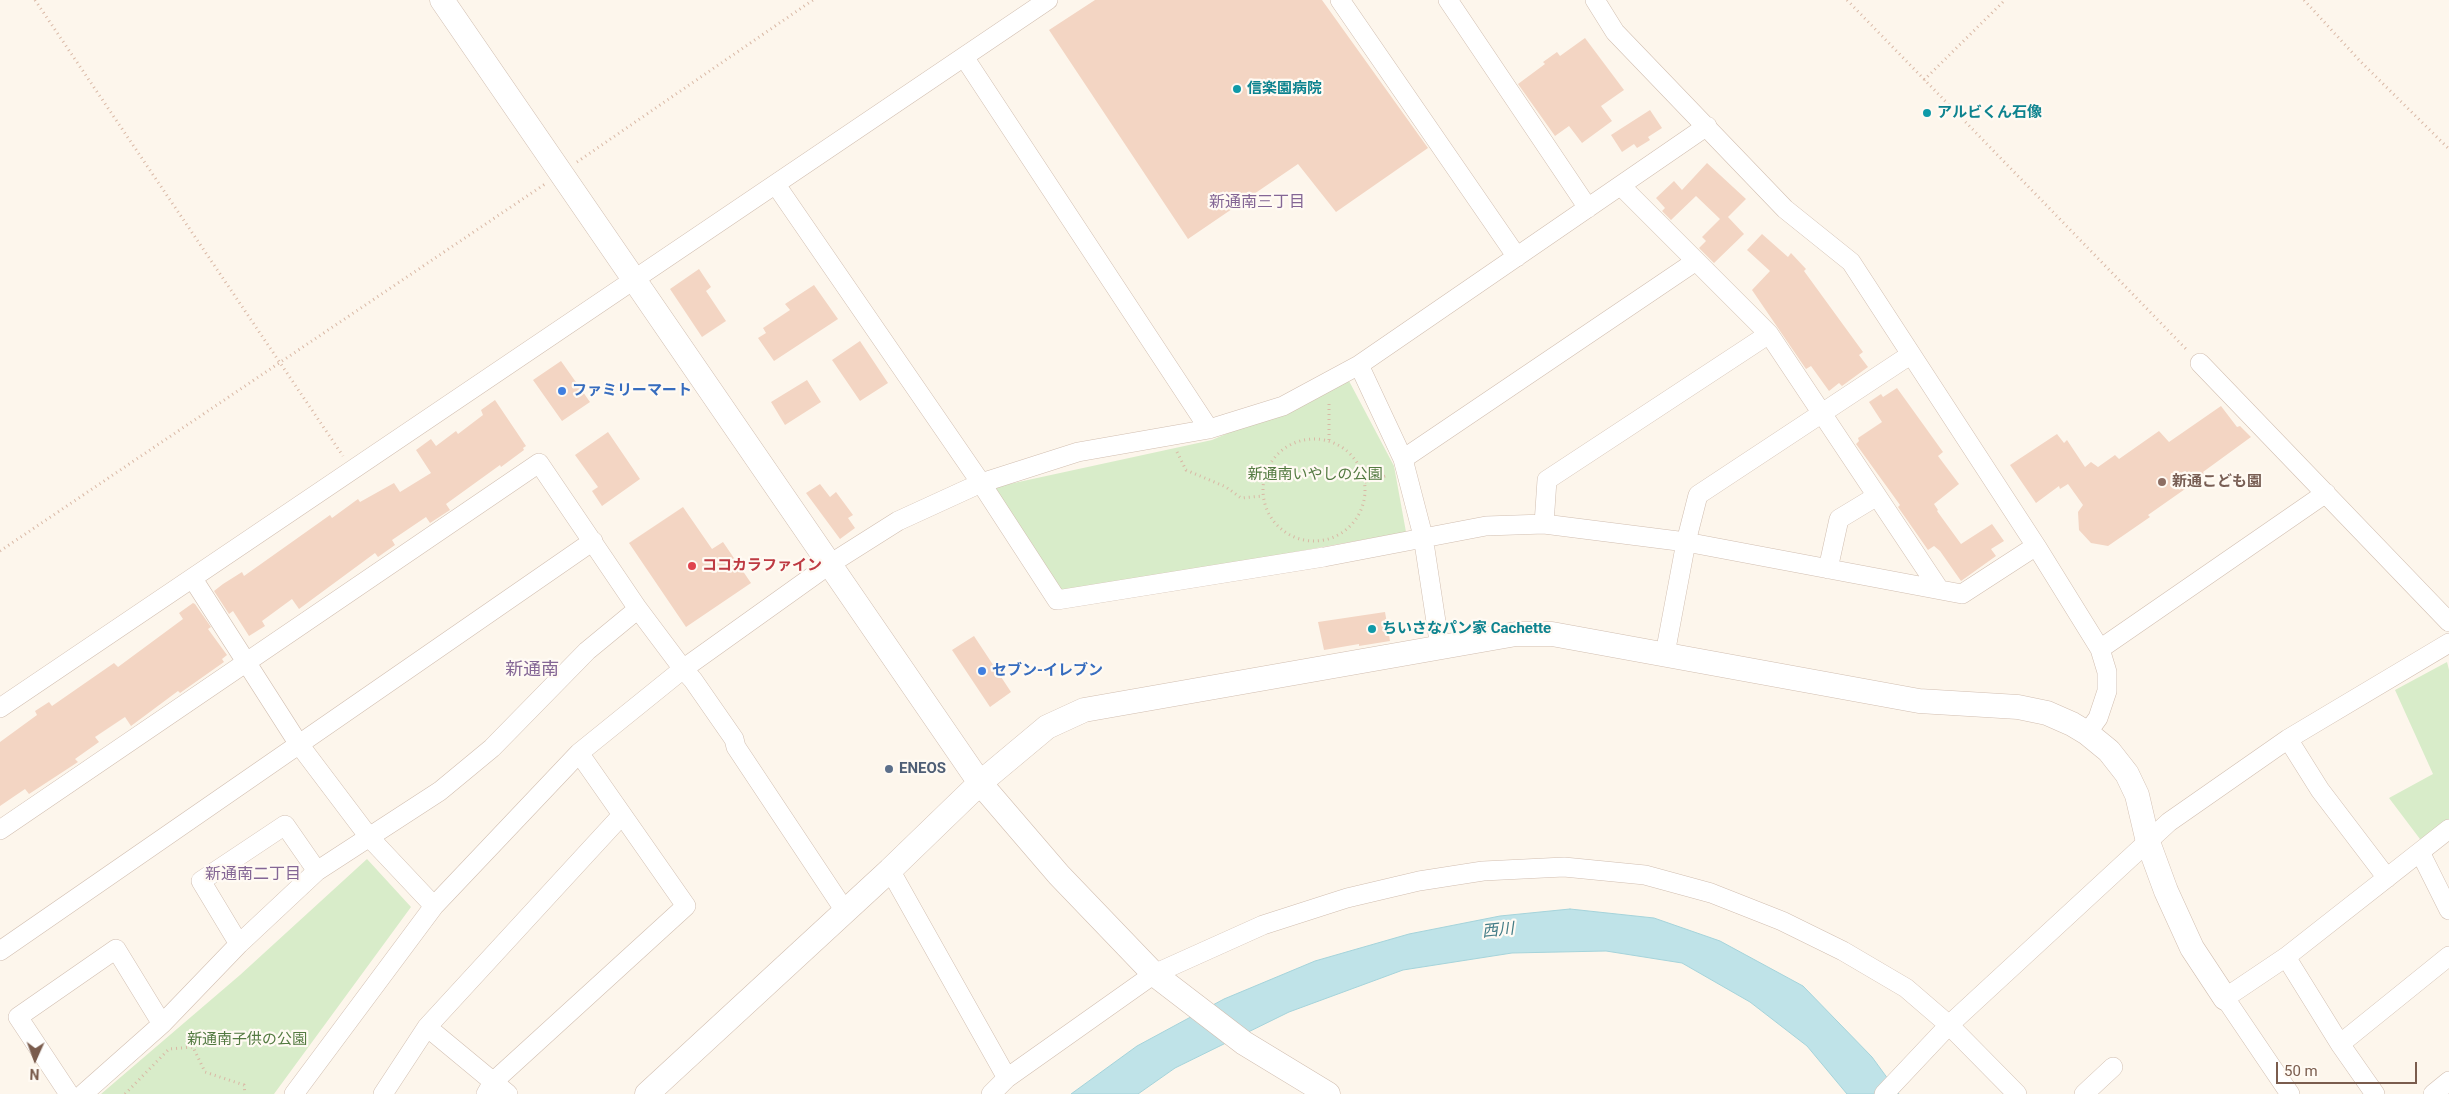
<!DOCTYPE html>
<html>
<head>
<meta charset="utf-8">
<style>
  body { margin:0 }
  #map { position:relative; width:2449px; height:1094px; overflow:hidden; background:#fdf6ec; font-family:Roboto,sans-serif }
  canvas { display:block }
  .north { position:absolute; left:10px; top:1034px; width:50px; height:50px; -webkit-text-stroke:4px #fffaf3; paint-order:stroke; rotate:182deg; font-size:14px; font-weight:700; line-height:20px; text-align:center; color:#7a5c4d }
  .north::after { content:''; display:block; margin:auto; width:18px; height:22px; background:#7a5c4d; clip-path:polygon(50% 0,100% 100%,50% 72%,0 100%) }
  .scale { position:absolute; left:2276px; top:1062px; width:141px; height:22px; box-sizing:border-box; border:2px solid #7a5c4d; border-top:0; padding-left:6px; font-size:15px; line-height:18px; white-space:nowrap; color:#7a5c4d; -webkit-text-stroke:4px #fffaf3; paint-order:stroke }
</style>
</head>
<body>
<div id="map">
<canvas width="2449" height="1094"></canvas>
<div class="north">N</div>
<div class="scale">50 m</div>
</div>
<script>
const context = document.querySelector('canvas').getContext('2d');
context.lineJoin = 'round';
function paint(path, color) { context.fillStyle = color; context.fill(path, 'evenodd'); }
const toPath = rows => new Path2D(rows.map(r => 'M' + r).join(''));
function strokePath(path, color, width, dash) { context.strokeStyle = color; context.lineWidth = width; context.lineCap = dash ? 'butt' : 'round'; context.setLineDash(dash || []); context.stroke(path); }
function label(font, color, halo, rows, align = 'center') {
  context.font = font + ' Roboto,"Noto Sans JP",sans-serif'; context.lineWidth = 4.5; context.setLineDash([]); context.textBaseline = 'middle'; context.strokeStyle = halo; context.fillStyle = color; for (const [text, x, y, turn = 0] of rows) {
    context.save(); context.translate(x, y); context.rotate((+turn || 0) * Math.PI / 180); context.textAlign = isNaN(turn) ? turn : align; if (halo) context.strokeText(text, 0, 0); context.fillText(text, 0, 0); context.restore();
  }
}
const green = toPath([
  [1349,381,1394,466,1406,532,1060,594,991,488,1212,440],
  [2447,662,2449,670,2449,822,2423,843,2389,798,2433,774,2395,690],
  [367,859,411,907,274,1094,101,1094,240,975]
]);
const water = toPath([
  [1570,909,1654,918,1720,941,1803,986,1872,1057,1899,1094,1847,1094,1807,1046,1750,1002,1682,963,1606,951,1512,953,1403,970,1289,1012,1175,1068,1138,1094,1071,1094,1137,1046,1224,999,1315,961,1409,934,1500,916,1570,909]
]);
const building = toPath([
  [1095,0,1322,0,1428,148,1336,212,1298,164,1188,239,1049,30],
  [1585,38,1624,90,1601,106,1612,121,1582,143,1569,126,1555,136,1518,84,1545,64,1543,62,1557,52,1560,56],
  [1650,110,1662,128,1648,137,1650,140,1637,148,1634,144,1622,152,1611,135],
  [1707,163,1746,199,1728,217,1744,234,1714,263,1699,248,1706,241,1702,237,1720,219,1696,196,1671,220,1662,211,1665,208,1656,198,1674,181,1682,190],
  [1762,234,1788,257,1791,253,1806,269,1804,271,1863,352,1859,355,1868,367,1842,386,1839,383,1829,391,1811,366,1806,369,1752,290,1770,271,1747,250],
  [699,269,711,287,706,291,726,321,702,337,670,289],
  [814,285,838,319,774,361,758,338,766,333,763,328,790,310,785,304],
  [860,341,888,383,860,401,832,360],
  [561,361,590,402,562,421,533,380],
  [807,380,821,402,785,425,771,402],
  [1897,388,1943,452,1938,456,1959,484,1934,504,1938,510,1937,511,1961,544,1992,524,2004,541,1991,549,1996,556,1961,581,1940,551,1934,546,1928,550,1898,507,1900,505,1856,444,1859,441,1858,438,1882,422,1869,402,1881,394,1883,397],
  [495,400,526,446,523,448,524,450,501,467,500,465,446,504,450,510,430,523,426,517,392,540,395,545,378,557,375,553,299,609,292,599,262,621,265,626,249,636,233,611,229,614,214,591,223,584,242,572,244,576,330,515,332,518,358,499,360,502,394,483,400,492,431,473,416,450,431,439,436,446,456,431,458,434,483,415,481,410],
  [2221,406,2237,427,2240,426,2251,437,2203,472,2205,475,2148,515,2150,517,2108,546,2091,543,2079,530,2078,512,2083,505,2068,484,2060,489,2059,486,2036,503,2010,465,2057,434,2064,443,2067,440,2085,467,2091,462,2098,467,2115,455,2119,459,2159,431,2169,442],
  [608,432,640,479,602,506,592,491,598,487,575,455],
  [820,484,830,497,836,492,853,515,848,518,855,528,840,539,806,493],
  [683,507,712,549,723,542,751,583,686,627,629,543],
  [193,603,195,604,211,627,208,629,227,655,222,659,224,662,180,693,178,691,131,726,125,717,95,737,99,742,75,759,78,762,29,794,25,789,0,806,0,742,37,715,35,711,49,702,52,706,114,663,118,667,183,619,179,613],
  [1385,612,1390,641,1359,646,1359,644,1324,650,1318,622],
  [974,636,1011,692,990,707,952,650]
]);
const path = toPath([
  [35,0,343,456],
  [1847,0,2188,351],
  [2304,0,2360,61,2449,149],
  [1924,80,2005,0],
  [577,162,813,0],
  '1263 490a51 51 0 1 1 102 0a51 51 0 1 1-102 0Z',
  [1329,440,1329,401],
  [1177,452,1186,470,1226,487,1241,498,1263,496],
  [1365,482,1389,475],
  [0,551,545,184],
  [125,1094,169,1049,193,1047,205,1072,244,1085,245,1094]
]);
const minor = toPath([
  [1340,0,1517,257],
  [1448,0,1588,208],
  [1595,0,1615,32,1785,209,1851,262,2038,549,2100,649,2107,672,2107,691,2098,718,2087,733],
  [964,57,1209,429],
  [776,185,981,483,1057,600,1324,557,1486,526,1544,524,1686,542,1962,594,2036,546],
  [1621,186,1769,334,1939,589],
  [2200,363,2449,622],
  [1359,365,1403,459,1423,536,1440,648],
  [1403,459,1696,261],
  [1544,524,1547,480,1769,334],
  [1828,569,1839,519,1877,496],
  [193,579,298,743,369,837,434,906],
  [2100,649,2326,493],
  [1665,654,1686,542,1698,495,1910,355],
  [0,708,1048,0],
  [2288,739,2320,790,2387,878],
  [0,830,539,463,638,609,683,669,693,680,734,739,736,747,845,911],
  [2420,852,2449,910],
  [890,870,1007,1078],
  [239,944,201,881,285,825,317,871],
  [0,951,593,541],
  [2286,957,2340,1044,2375,1094],
  [427,1027,508,1094],
  [2340,1044,2449,956],
  [69,1094,18,1017,116,949,162,1024],
  [83,1094,162,1024,239,944,317,871,440,791,492,748,587,651,638,609],
  [294,1094,434,906,579,753,683,669,830,564,898,521,981,483,1078,452,1209,429,1283,406,1359,365,1707,126],
  [383,1094,427,1027,622,815],
  [486,1094,493,1082,686,906,579,753],
  [991,1094,1007,1078,1154,974,1263,925,1347,898,1419,881,1483,871,1564,867,1645,875,1711,893,1782,921,1843,951,1906,988,1949,1025,2017,1094],
  [1884,1094,1949,1025,2169,822,2288,739,2449,643],
  [2084,1094,2113,1067],
  [2290,1094,2225,998,2286,957,2449,829],
  [2433,1094,2449,1081]
]);
const tertiary = toPath([
  [442,0,980,783,1059,875,1154,974,1244,1043,1328,1094],
  [647,1094,890,870,980,783,1047,727,1084,710,1516,634,1552,634,1919,701,2018,707,2047,713,2072,724,2087,733,2109,751,2127,774,2137,795,2148,842,2166,891,2192,948,2225,998]
]);
const markers = [
  [1237,89,5,"#0f9aa8"],
  [1927,113,5,"#0f9aa8"],
  [562,391,5,"#3f7fe0"],
  [2162,482,5,"#8d6e63"],
  [692,566,5,"#e0444e"],
  [1372,629,5,"#0f9aa8"],
  [982,671,5,"#3f7fe0"],
  [889,769,5,"#5c6f8a"]
];
const cultureNames = [
  ["信楽園病院",1247,89],
  ["アルビくん石像",1937,113],
  ["ちいさなパン家 Cachette",1382,629]
];
const shopNames = [
  ["ファミリーマート",572,391],
  ["セブン-イレブン",992,671]
];
const parkNames = [
  ["新通南いやしの公園",1315,475],
  ["新通南子供の公園",247,1040]
];
const educationNames = [
  ["新通こども園",2172,482]
];
const healthNames = [
  ["ココカラファイン",702,566]
];
const serviceNames = [
  ["ENEOS",899,769]
];
const neighbourhoodNames = [
  ["新通南三丁目",1257,203],
  ["新通南二丁目",253,875]
];
const waterNames = [
  ["西川",1498,931,-6]
];
const quarterNames = [
  ["新通南",532,670]
];
paint(green, '#d8ecc9');
paint(water, '#bfe3e8');
strokePath(water, '#a5d3da', 1);
paint(building, '#f3d5c3');
strokePath(minor, '#d1beb0', 20);
strokePath(tertiary, '#d1beb0', 25);
strokePath(path, '#d9b8a5', 3, [1, 4]);
strokePath(minor, '#fff', 19);
strokePath(tertiary, '#fff', 24);
for (const [x, y, r, color] of markers) { const dot = new Path2D(); dot.arc(x, y, r, 0, 2 * Math.PI); context.fillStyle = color; context.fill(dot); strokePath(dot, '#fffaf3', 2); }
label('bold 15px', '#0d838f', '#fffaf3', cultureNames, 'left');
label('bold 15px', '#366cbe', '#fffaf3', shopNames, 'left');
label('15px', '#537a41', '#fffaf3', parkNames);
label('bold 15px', '#785e54', '#fffaf3', educationNames, 'left');
label('bold 15px', '#be3a42', '#fffaf3', healthNames, 'left');
label('bold 15px', '#4e5e75', '#fffaf3', serviceNames, 'left');
label('16px', '#846695', '#fffaf3', neighbourhoodNames);
label('italic 16px', '#437c86', '#fffaf3', waterNames);
label('18px', '#846695', '#fffaf3', quarterNames);
</script>
</body>
</html>
